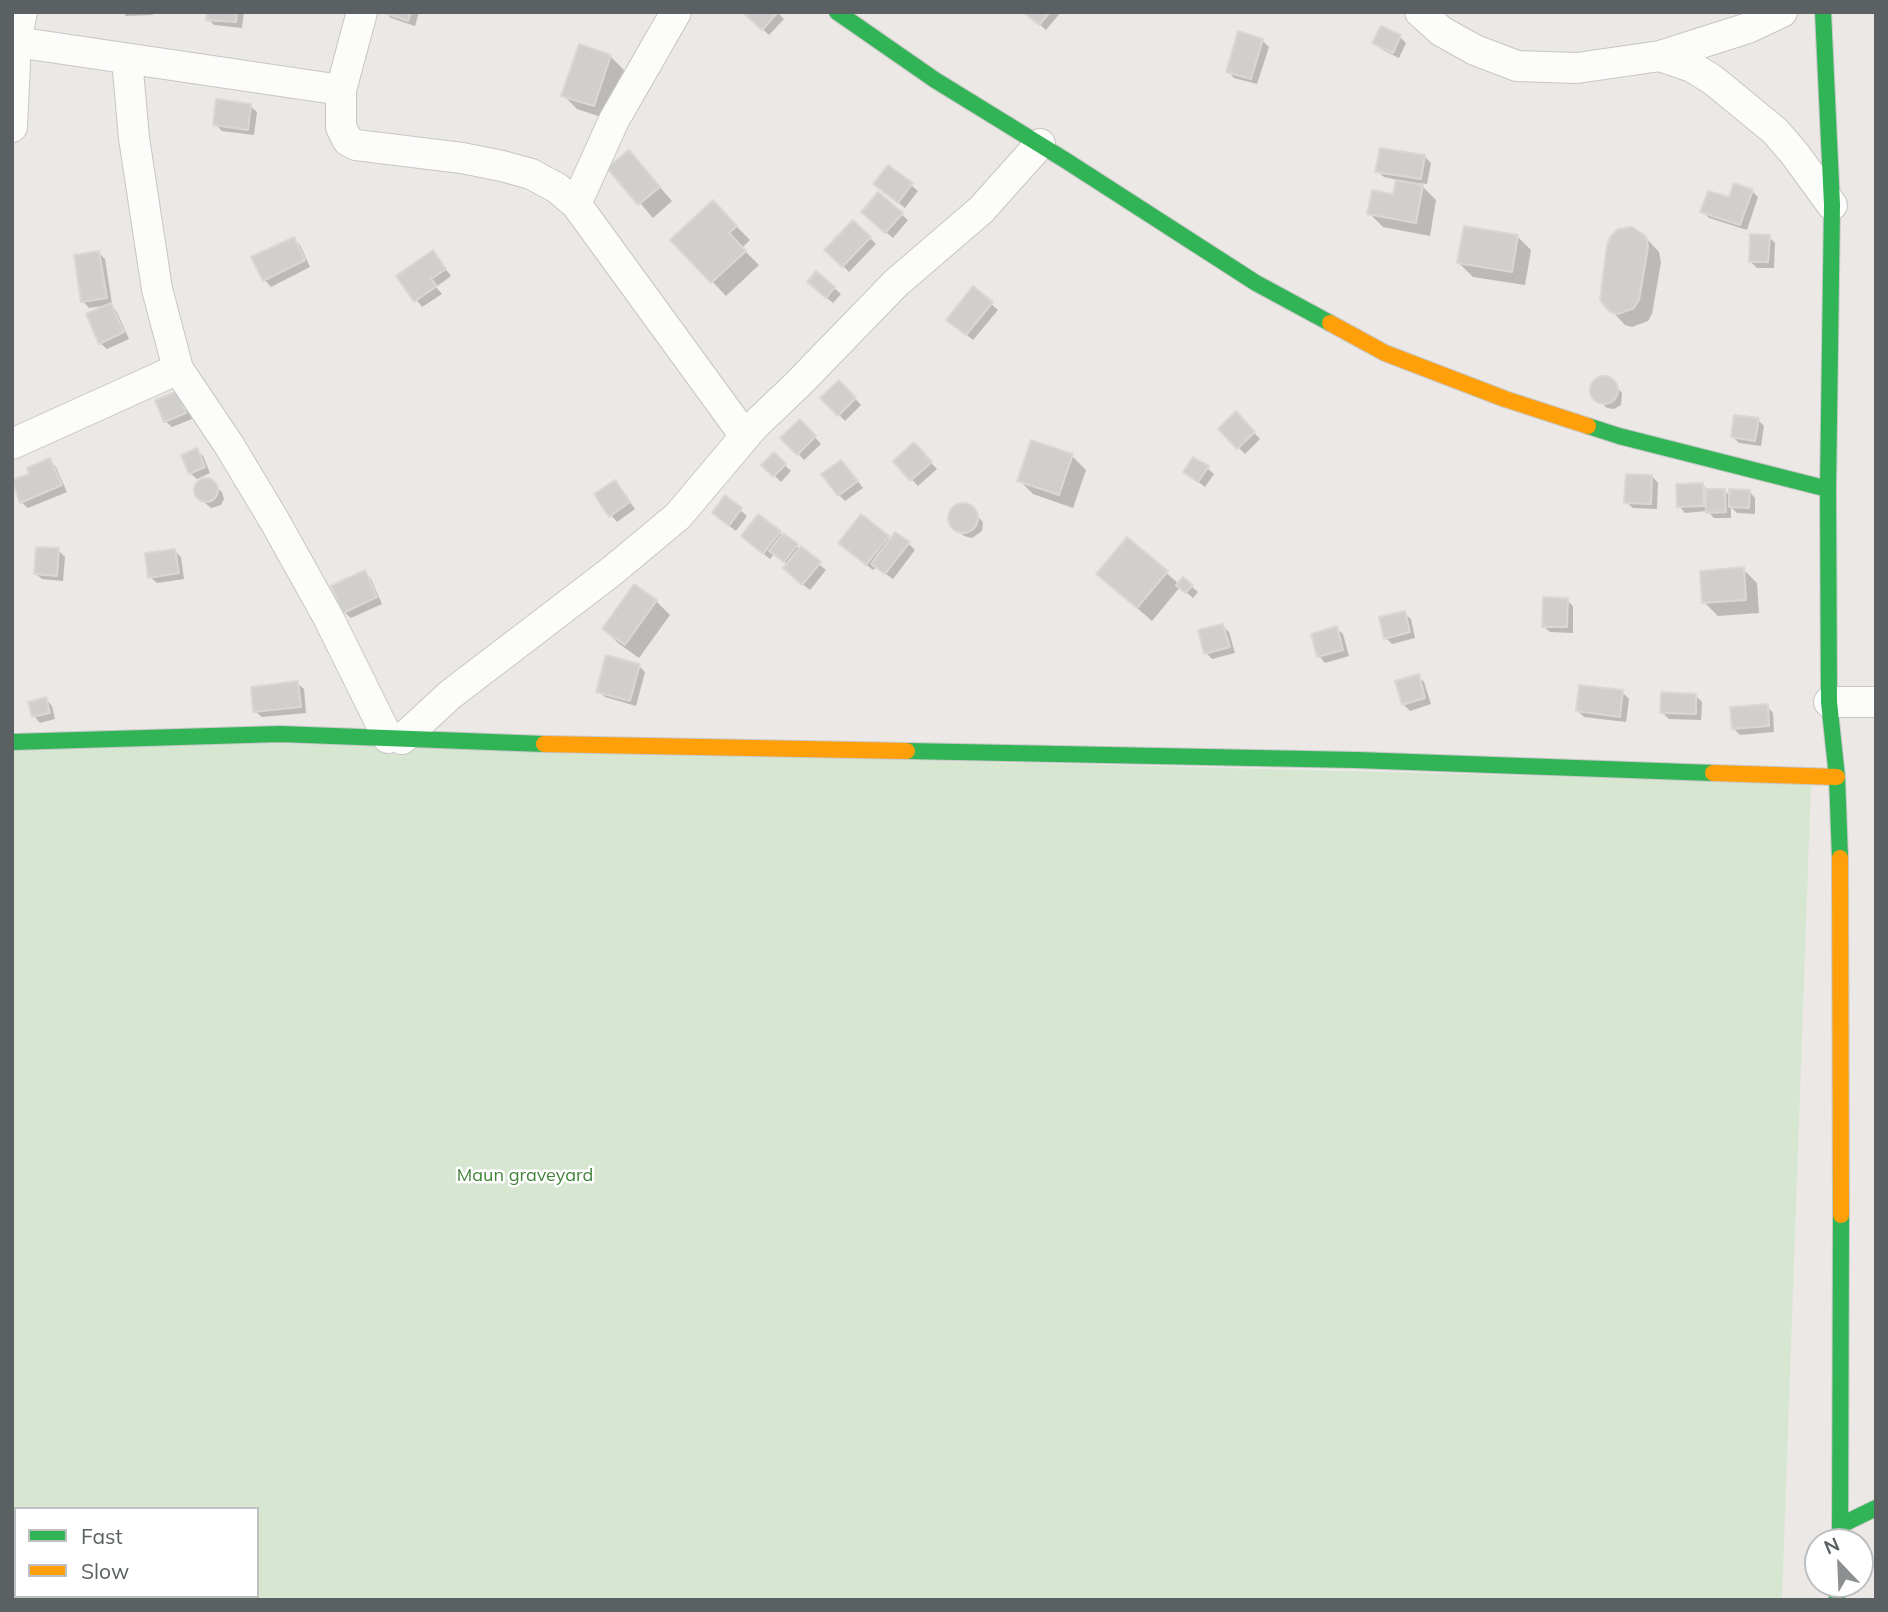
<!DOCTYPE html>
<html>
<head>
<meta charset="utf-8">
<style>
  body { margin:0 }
  #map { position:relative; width:1888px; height:1612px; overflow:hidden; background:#ebe8e5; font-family:Mulish,sans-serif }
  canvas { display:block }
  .frame { position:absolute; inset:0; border:14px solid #5b6063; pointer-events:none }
  .legend { position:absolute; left:14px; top:1507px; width:245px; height:91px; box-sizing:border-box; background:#fff; border:2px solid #bdbfc1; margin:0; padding:9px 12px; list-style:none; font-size:21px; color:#5b6063 }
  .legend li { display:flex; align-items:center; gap:14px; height:35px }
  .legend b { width:35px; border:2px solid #bdbfc1 }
  .north { position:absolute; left:1804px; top:1528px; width:70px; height:70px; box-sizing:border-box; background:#fff; border:2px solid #bdbfc1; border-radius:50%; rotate:337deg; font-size:19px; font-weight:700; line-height:28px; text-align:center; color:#5b6063 }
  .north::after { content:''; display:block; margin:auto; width:24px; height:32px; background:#8d9090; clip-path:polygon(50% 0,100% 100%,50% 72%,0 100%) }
</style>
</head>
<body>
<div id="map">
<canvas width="1888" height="1612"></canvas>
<div class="frame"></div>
<ul class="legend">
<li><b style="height:9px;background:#30b455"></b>Fast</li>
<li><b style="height:9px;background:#ff9f0a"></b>Slow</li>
</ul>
<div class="north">N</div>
</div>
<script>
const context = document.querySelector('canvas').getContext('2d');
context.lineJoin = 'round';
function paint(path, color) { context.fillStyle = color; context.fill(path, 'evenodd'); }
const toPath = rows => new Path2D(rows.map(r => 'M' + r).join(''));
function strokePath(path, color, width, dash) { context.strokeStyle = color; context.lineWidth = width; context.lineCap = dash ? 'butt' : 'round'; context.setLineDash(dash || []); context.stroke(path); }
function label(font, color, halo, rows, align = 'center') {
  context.font = font + ' Mulish,sans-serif'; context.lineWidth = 5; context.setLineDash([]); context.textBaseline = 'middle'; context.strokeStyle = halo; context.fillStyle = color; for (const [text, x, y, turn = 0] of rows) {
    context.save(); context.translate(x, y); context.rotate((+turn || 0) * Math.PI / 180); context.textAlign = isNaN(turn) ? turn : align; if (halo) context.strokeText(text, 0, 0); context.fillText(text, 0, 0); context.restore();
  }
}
const green = toPath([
  [12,737,1811,783,1782,1600,13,1600],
  [16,1509,257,1509,257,1596,16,1596]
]);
const shadow = toPath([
  [123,12,153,12,153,15,126,16],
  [208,12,244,12,242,28,214,25,208,19],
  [385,12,419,12,415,26,391,18],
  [744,12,777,12,784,19,769,35],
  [1026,12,1061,12,1046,30],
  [1400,37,1406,43,1399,58,1381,49,1374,43],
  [1262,40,1269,47,1257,84,1234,78,1228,71],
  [610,56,624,70,607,119,577,109,563,95],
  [250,106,257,112,254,135,222,131,215,124],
  [629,152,672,201,653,218,610,168],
  [1425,157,1431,163,1427,184,1419,183,1436,200,1430,236,1383,227,1369,213,1395,196,1398,180,1384,177,1377,171],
  [889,167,918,191,905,208,882,190],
  [1752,191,1758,197,1747,230,1709,218,1702,211],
  [901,214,908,220,893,238,869,218],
  [726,216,750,240,742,248,759,265,726,296,673,240],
  [854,222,876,244,849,272,827,250],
  [1517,236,1531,250,1525,285,1473,277,1459,263],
  [1645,237,1659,252,1661,262,1652,314,1648,321,1632,327,1625,325,1611,310],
  [1769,237,1775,243,1774,268,1757,268,1750,261],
  [293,239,300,245,310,267,271,287,265,280,254,258],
  [432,252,451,276,436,287,442,294,422,307,398,276],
  [99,253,105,259,112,304,110,304,117,312,129,339,107,349,100,343,109,305,89,308,83,301],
  [815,288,834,288,841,294,833,303],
  [973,288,998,310,973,340,955,326],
  [1599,379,1610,380,1622,393,1621,405,1614,409,1607,408,1593,396,1592,389],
  [839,382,861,405,845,421,823,398],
  [177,393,184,399,192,419,172,427,165,421],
  [1236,414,1260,439,1245,454,1220,429],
  [1758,420,1764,426,1761,446,1739,443,1733,437],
  [800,421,821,444,804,460,783,438],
  [914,445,937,469,918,486,895,462],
  [197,450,203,456,210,473,197,479,190,473],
  [774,455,791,471,781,482,764,465],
  [1072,456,1086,470,1073,508,1033,494,1019,480],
  [50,461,56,467,67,492,28,508,21,502],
  [848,468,863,488,845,501,839,495],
  [1207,468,1214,474,1205,487,1185,472],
  [1652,476,1658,483,1657,509,1633,508,1626,502],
  [206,479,222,492,224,499,221,505,211,508,198,497,195,490,200,481],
  [615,482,635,509,617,522,611,515],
  [1702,485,1709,491,1724,490,1731,497,1749,491,1755,498,1755,514,1737,513,1731,507,1731,518,1714,518,1707,511,1685,513,1679,506],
  [725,497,747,516,736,531,720,519],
  [967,505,983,522,982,531,972,538,964,536,951,522,952,510,958,506],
  [861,517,891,540,909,544,915,550,893,579,876,567,873,570,847,549],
  [780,533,826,570,810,590,791,575,788,565,774,554,770,559,750,543],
  [1127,539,1179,584,1191,586,1198,592,1193,598,1180,587,1152,621,1098,574],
  [58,550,65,557,63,581,42,579,35,573],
  [175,551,181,557,184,579,157,583,150,577],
  [1743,569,1757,583,1759,613,1718,616,1704,602],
  [365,573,371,579,382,604,351,618,344,612],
  [1567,600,1573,606,1573,633,1550,632,1543,626],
  [656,601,670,615,639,658,618,643,604,629],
  [1404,613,1411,619,1415,638,1392,644,1386,638],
  [1223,626,1229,632,1235,653,1212,659,1206,653],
  [1336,628,1343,634,1349,656,1325,663,1319,656],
  [639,666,645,672,636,706,605,697,598,691],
  [1418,676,1424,682,1431,704,1410,711,1403,704],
  [297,683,304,689,306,713,262,717,255,711],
  [1622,692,1629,699,1626,722,1584,717,1578,711],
  [1695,695,1702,702,1701,720,1669,719,1662,712],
  [46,699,52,706,55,719,40,723,34,716],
  [1767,706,1773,713,1774,732,1740,735,1733,728]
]);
const building = toPath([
  [207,12,237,12,236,22,206,20,207,12],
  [382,12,411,12,408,21,382,12],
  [742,12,778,12,762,30,742,12],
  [1023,12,1050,12,1039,25,1023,12],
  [1381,26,1401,35,1393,53,1372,43,1381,26],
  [1238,31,1263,39,1251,79,1226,72,1238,31],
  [579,44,611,55,594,106,561,96,579,44],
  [216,99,251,104,248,130,213,125,216,99],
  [1380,148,1425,155,1421,179,1375,172,1380,148],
  [629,150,660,187,638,205,607,168,629,150],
  [888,165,913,183,898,203,873,184,888,165],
  [1396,180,1423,185,1416,223,1367,214,1372,190,1393,194,1396,180],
  [1734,183,1753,190,1740,225,1700,212,1708,191,1729,197,1734,183],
  [878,192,903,213,885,233,861,212,878,192],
  [713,200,737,226,729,233,746,251,711,283,670,240,713,200],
  [853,220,871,237,842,267,824,250,853,220],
  [1464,226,1518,235,1512,272,1457,263,1464,226],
  [1632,227,1646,236,1648,247,1639,300,1634,308,1618,314,1610,312,1600,300,1607,245,1611,236,1618,229,1632,227],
  [1750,234,1770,235,1768,262,1749,262,1750,234],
  [294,237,305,260,263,281,251,257,294,237],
  [433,250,446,269,431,279,437,286,414,302,396,276,433,250],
  [99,251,107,298,81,302,74,255,99,251],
  [816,271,835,287,826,298,807,282,816,271],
  [973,286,993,302,966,335,946,320,973,286],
  [111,303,124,332,99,344,86,314,111,303],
  '1590 390a14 14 0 1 1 28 0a14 14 0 1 1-28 0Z',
  [839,380,856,398,838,416,820,398,839,380],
  [178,391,186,413,164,422,155,400,178,391],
  [1236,411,1255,432,1237,449,1218,429,1236,411],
  [1734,415,1759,418,1755,441,1731,437,1734,415],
  [800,419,816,436,797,455,780,438,800,419],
  [1031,440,1073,454,1059,495,1017,481,1031,440],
  [914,442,932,462,910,481,893,461,914,442],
  [197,448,205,467,189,474,181,455,197,448],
  [774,452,786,464,773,477,761,465,774,452],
  [1193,457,1209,466,1198,482,1183,472,1193,457],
  [50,458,62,485,20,503,12,480,29,474,27,468,50,458],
  [841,460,858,481,838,496,821,474,841,460],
  [1626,474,1652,475,1651,504,1624,503,1626,474],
  '194 490a12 12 0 1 1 24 0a12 12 0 1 1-24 0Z',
  [615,480,630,502,609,517,594,494,615,480],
  [1703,483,1704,506,1677,507,1676,484,1703,483],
  [1705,489,1725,489,1726,512,1706,513,1705,489],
  [1729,489,1750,490,1749,508,1729,507,1729,489],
  [725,495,742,508,729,526,712,513,725,495],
  '948 518a15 15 0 1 1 30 0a15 15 0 1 1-30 0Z',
  [758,514,781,531,763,554,741,536,758,514],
  [861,514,889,536,866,565,838,543,861,514],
  [895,532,910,542,885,574,871,564,895,532],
  [783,533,798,544,784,562,769,551,783,533],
  [1127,537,1168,571,1137,608,1096,574,1127,537],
  [801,546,821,562,802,585,783,568,801,546],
  [36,547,59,548,57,576,34,574,36,547],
  [175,549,179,573,148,578,145,553,175,549],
  [1744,567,1746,600,1702,603,1700,571,1744,567],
  [365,570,377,597,343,613,331,586,365,570],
  [1183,577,1193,585,1185,593,1176,585,1183,577],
  [634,584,657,600,625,645,602,629,634,584],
  [1543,597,1568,598,1567,627,1542,627,1543,597],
  [1405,611,1410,632,1384,639,1379,617,1405,611],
  [1223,624,1230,647,1204,654,1198,630,1223,624],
  [1337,626,1343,650,1317,657,1311,634,1337,626],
  [606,655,640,664,630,701,596,692,606,655],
  [1419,674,1425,698,1402,705,1395,681,1419,674],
  [298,681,301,707,253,712,251,687,298,681],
  [1579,685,1623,690,1620,717,1576,711,1579,685],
  [1661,692,1696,694,1696,714,1660,713,1661,692],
  [46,697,50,713,32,717,28,702,46,697],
  [1768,704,1769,726,1732,729,1730,707,1768,704]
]);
const street = toPath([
  [22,12,16,42,341,90,341,127,348,141,356,145,462,158,502,166,531,174,557,188,576,204],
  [676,12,614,120,576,204,745,436],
  [1420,12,1441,31,1475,50,1517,66,1577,68,1660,56,1748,28,1782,12],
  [1660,56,1692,67,1713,80,1775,131,1794,153,1832,205],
  [341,90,362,12],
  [12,127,16,42],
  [178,369,229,445,274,520,328,617,388,738],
  [12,444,178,369,157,289,134,138,127,59],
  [1829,702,1876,702],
  [402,739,451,694,612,571,678,516,753,427,799,383,896,283,981,210,1040,144]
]);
const fast = toPath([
  [837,12,935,80,1065,160,1256,283,1330,323],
  [1823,12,1832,205,1828,489,1829,702,1837,777,1840,858],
  [1588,426,1619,436,1828,489],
  [12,742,280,734,544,744],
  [907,751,1356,760,1713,773],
  [1841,1525,1876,1508],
  [1840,1542,1841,1215],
  [1837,1584,1837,1600]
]);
const slow = toPath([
  [1330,323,1385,353,1505,399,1588,426],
  [544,744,907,751],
  [1713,773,1837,777],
  [1840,858,1841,1215]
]);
const parkNames = [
  ["Maun graveyard",525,1176]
];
paint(green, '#d7e6d1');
paint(shadow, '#0003');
paint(building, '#d1cfce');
strokePath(building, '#dad8d4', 2);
strokePath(street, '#c7c6c6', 32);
strokePath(fast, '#c7c7c7', 18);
strokePath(slow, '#c7c7c7', 18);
strokePath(street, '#fcfcfb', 30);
strokePath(fast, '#30b455', 16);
strokePath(slow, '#ff9f0a', 16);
label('18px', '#42843a', '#fff', parkNames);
</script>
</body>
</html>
